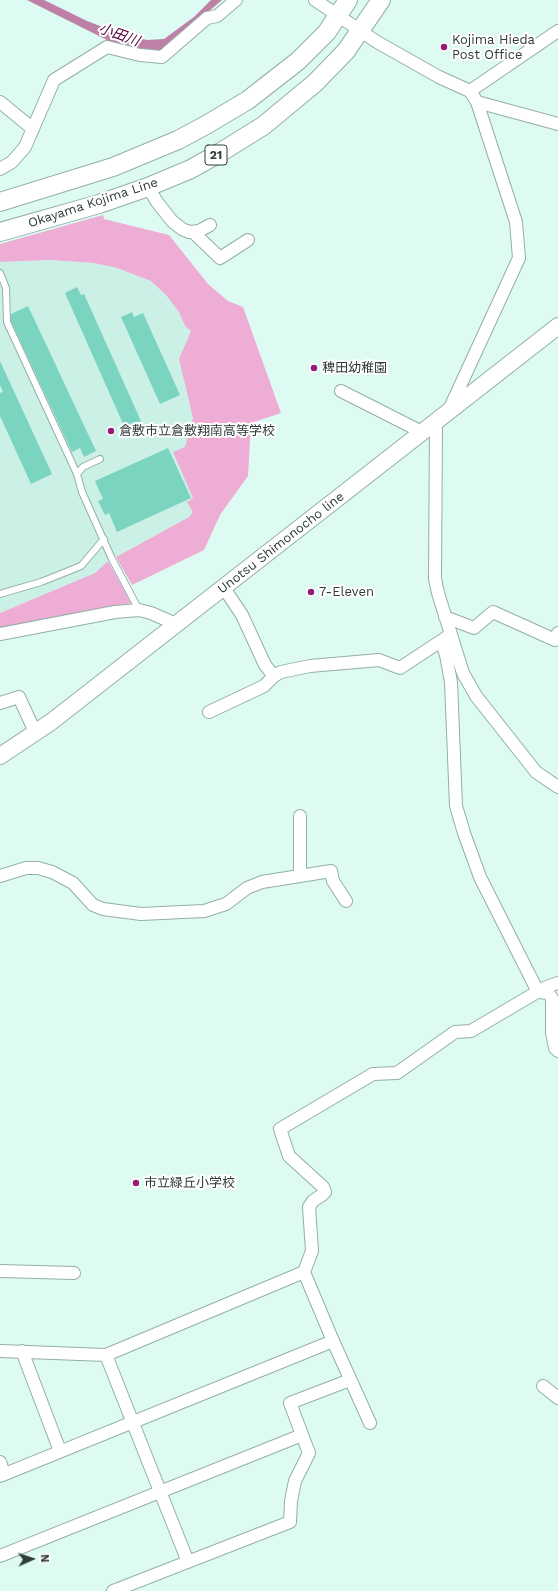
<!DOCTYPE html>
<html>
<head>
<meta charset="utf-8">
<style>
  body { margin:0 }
  #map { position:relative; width:558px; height:1591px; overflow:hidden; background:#ddfbf3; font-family:"Work Sans",sans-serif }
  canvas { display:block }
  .north { position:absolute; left:12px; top:1539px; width:40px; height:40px; -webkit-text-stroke:3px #fff; paint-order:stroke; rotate:87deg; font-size:11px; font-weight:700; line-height:16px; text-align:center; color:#303c39 }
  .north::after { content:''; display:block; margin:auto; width:14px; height:18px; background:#303c39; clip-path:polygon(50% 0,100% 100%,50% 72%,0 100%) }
</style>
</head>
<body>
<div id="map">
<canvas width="558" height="1591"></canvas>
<div class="north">N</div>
</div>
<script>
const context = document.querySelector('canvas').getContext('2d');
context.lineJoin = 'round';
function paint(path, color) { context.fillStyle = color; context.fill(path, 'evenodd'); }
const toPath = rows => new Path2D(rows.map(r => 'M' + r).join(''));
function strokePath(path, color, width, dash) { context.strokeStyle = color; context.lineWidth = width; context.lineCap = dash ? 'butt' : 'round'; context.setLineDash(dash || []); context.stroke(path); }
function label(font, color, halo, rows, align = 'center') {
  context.font = font + ' "Work Sans","Noto Sans JP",sans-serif'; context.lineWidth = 4; context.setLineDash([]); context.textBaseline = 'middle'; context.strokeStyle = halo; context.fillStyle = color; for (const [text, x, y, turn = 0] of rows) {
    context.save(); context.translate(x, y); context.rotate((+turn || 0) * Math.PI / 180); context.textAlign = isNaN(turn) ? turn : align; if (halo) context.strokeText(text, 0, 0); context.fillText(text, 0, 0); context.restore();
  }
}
const built = toPath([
  [50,260,94,263,117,268,151,281,166,295,179,312,185,326,191,331,199,353,193,512,189,517,108,561,95,573,0,613,0,262]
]);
const forest = toPath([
  [103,215,104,219,169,235,208,284,228,301,243,307,281,413,251,423,248,476,220,515,204,550,132,585,116,557,189,517,193,512,187,502,193,498,173,452,185,447,193,418,179,359,191,331,185,326,179,312,166,295,151,281,117,268,94,263,50,260,0,262,0,244],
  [108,561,131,603,0,629,0,613,95,573]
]);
const water = toPath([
  [27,0,44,0,87,21,124,35,147,40,164,39,194,17,211,0,222,0,162,51,137,50,117,45]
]);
const building = toPath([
  [77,287,81,295,84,294,141,421,137,423,140,430,128,435,65,293],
  [28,306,96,451,84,457,80,448,72,452,11,321,11,314],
  [132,312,134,317,143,313,180,395,160,404,121,317],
  [0,361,52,474,31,484,0,416,0,393,3,392,0,385],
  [168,448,191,498,117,532,109,513,105,515,98,501,103,499,95,481]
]);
const service = toPath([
  [0,273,6,288,7,322,77,474],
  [100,459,83,467,77,474,82,492,112,559,139,610],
  [0,594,41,582,81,566,104,539]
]);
const minor = toPath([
  [315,0,377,42,439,77,470,91,477,102,516,222,519,258,449,410],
  [470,91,558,31],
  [0,102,33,129],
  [477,102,558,124],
  [0,169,12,162,25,147,54,80,107,47,140,55,162,57,207,18,217,16,236,0],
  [148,187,157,202,172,221,182,229,189,232,199,231,210,225],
  [193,232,220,258,248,240],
  [341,391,422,432],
  [436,422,435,579,438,593,463,673,476,696,536,772,558,787],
  [224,588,242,615,265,665,274,676],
  [445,617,474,628,493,612,555,640,558,633],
  [0,634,115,612,139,610,151,613,176,624],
  [441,641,446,655,451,682,456,806,464,833,480,877,538,992,548,993,552,998,552,1033,555,1048,558,1051],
  [0,703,19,697,35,732],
  [209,712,264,686,274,676,281,672,310,666,379,660,400,668,447,637],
  [300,816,300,876],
  [0,876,26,868,38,868,52,872,73,883,93,905,103,909,141,914,204,911,226,904,247,888,262,882,331,871,333,881,346,901],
  [0,1271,74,1273],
  [0,1351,106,1355,304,1272],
  [22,1351,60,1451],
  [106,1355,188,1562],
  [543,1386,558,1398],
  [370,1423,333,1341,304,1272,312,1251,309,1207,313,1201,322,1195,325,1192,323,1187,289,1156,280,1129,373,1074,397,1073,455,1032,471,1031,544,988,558,983],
  [0,1462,4,1474],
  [0,1476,333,1341],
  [0,1556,302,1435],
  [113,1591,290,1522,291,1501,295,1481,309,1453,290,1403,350,1380]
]);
const secondary = toPath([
  [0,756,51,722,558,326]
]);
const primary = toPath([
  [0,202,113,167,178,140,206,125,248,100,298,61,327,32,348,0],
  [0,232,99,204,148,187,191,169,221,152,263,126,315,83,346,51,381,0]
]);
const markers = [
  [444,47,4,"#961b75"],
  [314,368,4,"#961b75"],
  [111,431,4,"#961b75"],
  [311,592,4,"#961b75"],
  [136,1183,4,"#961b75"]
];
const shields = [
  [216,155,22]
];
const shieldNames = [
  ["21",216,155]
];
const poiNames = [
  ["Kojima Hieda",452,40],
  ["Post Office",452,55],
  ["稗田幼稚園",322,368],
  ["倉敷市立倉敷翔南高等学校",119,431],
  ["7-Eleven",319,592],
  ["市立緑丘小学校",144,1183]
];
const streetNames = [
  ["Okayama Kojima Line",93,203,-18],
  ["Unotsu Shimonocho line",281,543,-38]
];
const waterNames = [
  ["小田川",119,35,20]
];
paint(built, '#cbf1e6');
paint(forest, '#eeadd5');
paint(water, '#be80a7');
paint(building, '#7ad4bf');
strokePath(service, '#93afa7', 8);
strokePath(minor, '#93afa7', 14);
strokePath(secondary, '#93afa7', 18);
strokePath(primary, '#93afa7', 20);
strokePath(service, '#fff', 6);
strokePath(minor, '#fff', 12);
strokePath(secondary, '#fff', 16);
strokePath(primary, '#fff', 18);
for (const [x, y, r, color] of markers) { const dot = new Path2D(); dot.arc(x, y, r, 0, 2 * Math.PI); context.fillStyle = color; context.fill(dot); strokePath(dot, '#fff', 1.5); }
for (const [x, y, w] of shields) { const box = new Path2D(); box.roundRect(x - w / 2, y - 10, w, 20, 3); context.fillStyle = '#fff'; context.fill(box); strokePath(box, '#303c39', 1); }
label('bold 12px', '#303c39', null, shieldNames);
label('13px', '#303c39', '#fff', poiNames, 'left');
label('13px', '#303c39', '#fff', streetNames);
label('italic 14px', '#50023c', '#fff', waterNames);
</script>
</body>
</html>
